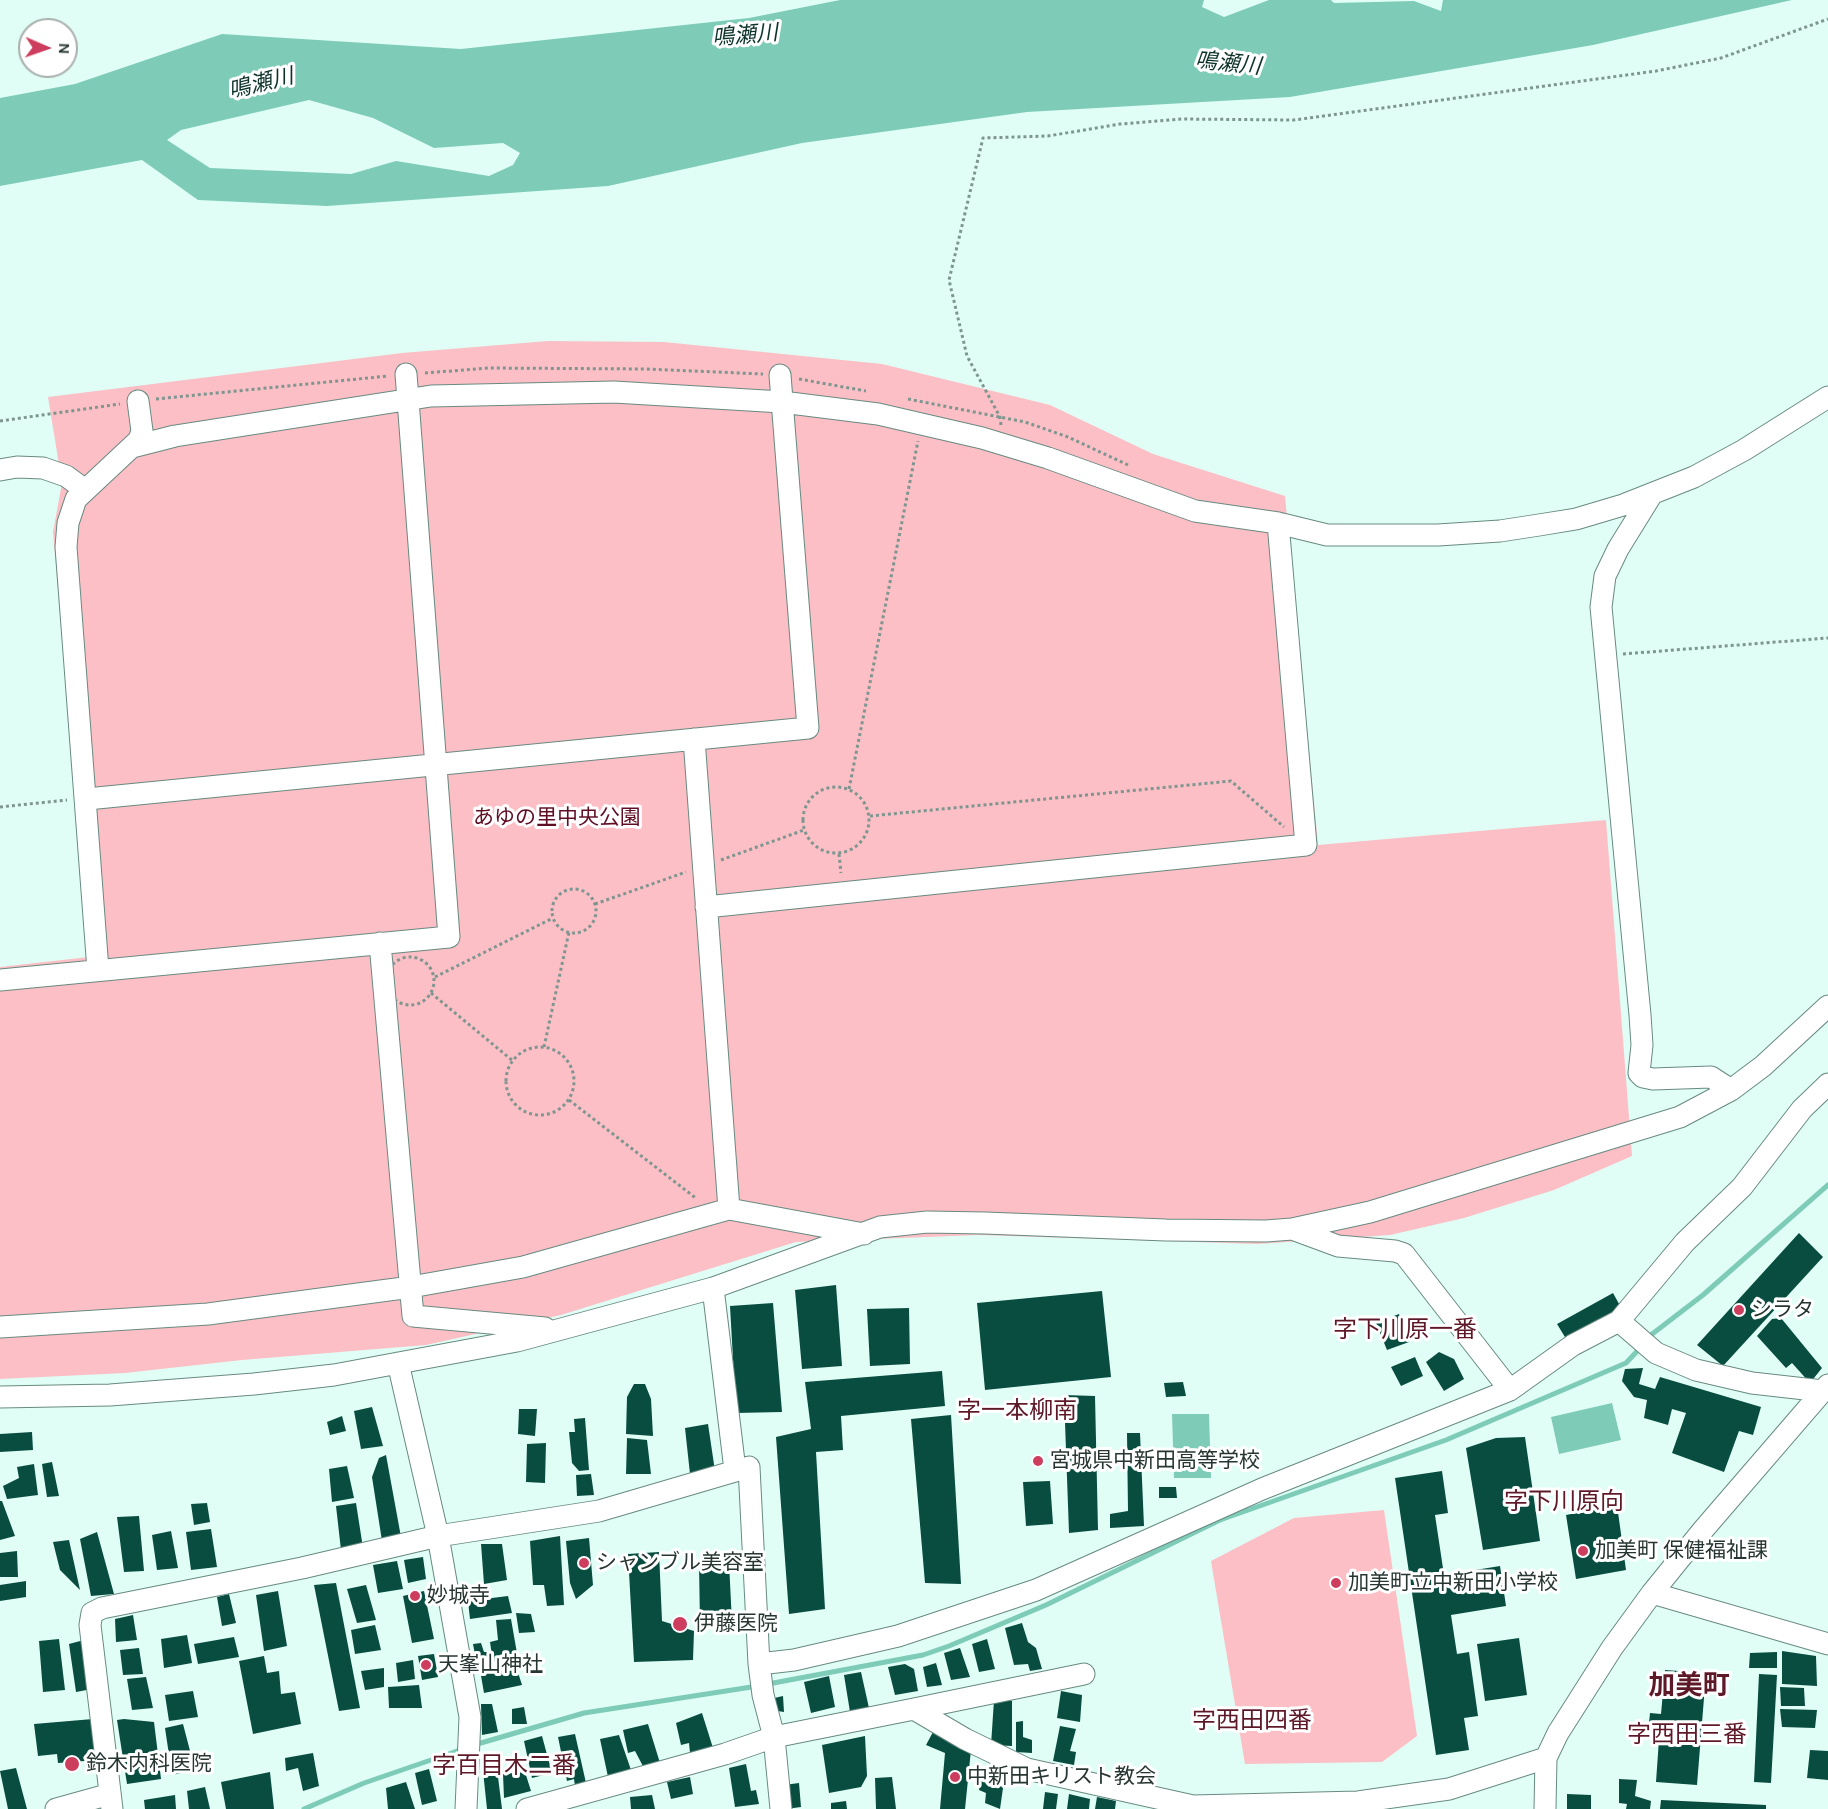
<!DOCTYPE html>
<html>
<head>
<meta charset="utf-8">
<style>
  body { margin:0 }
  #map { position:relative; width:1828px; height:1809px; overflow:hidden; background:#e0fef6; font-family:Karla,sans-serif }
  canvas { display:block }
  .north { position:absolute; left:18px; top:18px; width:60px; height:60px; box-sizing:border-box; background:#fff; border:2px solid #a9afad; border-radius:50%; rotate:92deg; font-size:16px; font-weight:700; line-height:24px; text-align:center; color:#273632 }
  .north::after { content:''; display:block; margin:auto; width:21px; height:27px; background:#cd3d5d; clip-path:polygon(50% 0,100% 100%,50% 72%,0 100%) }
</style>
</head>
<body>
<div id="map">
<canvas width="1828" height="1809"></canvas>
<div class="north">N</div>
</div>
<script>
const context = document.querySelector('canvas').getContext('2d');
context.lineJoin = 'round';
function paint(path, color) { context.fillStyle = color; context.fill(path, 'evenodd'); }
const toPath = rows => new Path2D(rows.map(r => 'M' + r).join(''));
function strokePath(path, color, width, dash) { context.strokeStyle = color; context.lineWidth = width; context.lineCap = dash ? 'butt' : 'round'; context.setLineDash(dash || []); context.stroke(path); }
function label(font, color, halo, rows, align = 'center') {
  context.font = font + ' Karla,"Noto Sans JP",sans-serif'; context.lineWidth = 6; context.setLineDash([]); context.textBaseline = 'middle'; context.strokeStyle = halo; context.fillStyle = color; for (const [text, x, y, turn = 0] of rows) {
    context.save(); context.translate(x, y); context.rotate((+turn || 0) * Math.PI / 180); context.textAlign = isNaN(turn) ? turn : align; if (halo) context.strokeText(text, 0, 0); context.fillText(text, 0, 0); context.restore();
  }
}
const green = toPath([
  [548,341,664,342,882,364,1050,405,1153,454,1285,496,1318,845,1606,820,1632,1156,1554,1190,1464,1218,1390,1235,1257,1244,979,1235,796,1242,561,1315,426,1345,242,1360,125,1373,0,1379,0,967,89,957,53,532,62,483,48,397,402,353],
  [1384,1510,1417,1736,1382,1762,1245,1764,1211,1561,1294,1518]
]);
const water = toPath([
  [840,0,1204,0,1202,7,1224,17,1269,0,1331,0,1334,3,1414,1,1441,11,1443,0,1792,0,1593,45,1290,97,1027,112,802,143,608,186,327,206,198,200,142,160,0,186,0,98,75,84,222,34,461,49,749,18],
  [309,100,373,118,434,148,503,143,520,153,513,165,489,176,396,161,351,174,210,168,167,140,181,130],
  [1612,1403,1621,1440,1559,1454,1551,1417],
  [1172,1414,1209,1414,1211,1478,1174,1478]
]);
const stream = toPath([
  [1647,1338,1703,1295,1828,1185],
  [768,1684,923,1655,949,1646,1046,1605,1220,1520,1446,1440,1626,1363,1642,1346],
  [474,1745,584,1713,758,1686],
  [304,1809,364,1783,463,1749]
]);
const building = toPath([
  [1799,1233,1823,1257,1723,1366,1697,1345],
  [836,1285,842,1366,802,1369,795,1290],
  [1102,1291,1111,1377,985,1390,977,1303],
  [1613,1293,1623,1311,1568,1342,1557,1324],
  [773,1303,782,1412,736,1413,730,1306],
  [909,1308,910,1364,870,1366,867,1309],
  [1399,1314,1409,1342,1387,1350,1376,1323],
  [1781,1318,1822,1368,1810,1383,1792,1363,1786,1368,1757,1336,1772,1319],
  [1439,1352,1454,1359,1464,1379,1444,1391,1426,1362],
  [1415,1357,1423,1376,1401,1386,1391,1367],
  [1643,1368,1639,1384,1655,1389,1660,1377,1761,1407,1753,1435,1739,1431,1724,1472,1672,1453,1686,1413,1672,1409,1668,1425,1644,1418,1647,1400,1634,1397,1622,1381,1625,1369],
  [942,1371,945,1406,841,1416,843,1450,816,1452,825,1609,789,1614,776,1437,811,1429,805,1382],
  [1183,1382,1186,1396,1166,1397,1164,1383],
  [634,1384,645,1384,651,1399,653,1436,626,1434,627,1397],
  [1064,1395,1095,1396,1098,1530,1069,1533],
  [372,1407,383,1446,361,1449,354,1411],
  [519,1409,537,1409,535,1436,518,1434],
  [951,1415,961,1584,925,1583,911,1419],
  [342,1416,346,1431,330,1435,327,1422],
  [585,1418,589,1470,579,1471,572,1463,569,1432,575,1432,574,1419],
  [708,1424,715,1471,690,1474,685,1428],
  [32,1432,33,1450,0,1452,0,1434],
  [1127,1433,1140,1433,1144,1526,1110,1528,1110,1514,1128,1511],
  [1525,1437,1540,1541,1483,1550,1466,1448,1496,1438],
  [627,1438,647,1440,651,1474,626,1474],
  [546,1443,545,1483,526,1482,527,1444],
  [386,1455,401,1537,382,1541,372,1477,379,1458],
  [52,1462,59,1496,47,1497,42,1464],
  [34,1464,38,1495,7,1499,3,1486,19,1478,17,1467],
  [347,1466,354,1498,332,1502,329,1469],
  [1442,1471,1448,1513,1435,1515,1444,1575,1500,1566,1506,1606,1451,1615,1457,1654,1469,1652,1478,1716,1464,1718,1469,1750,1436,1755,1395,1478],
  [591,1474,594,1495,577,1496,576,1475],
  [1050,1481,1053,1524,1026,1526,1023,1482],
  [1159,1487,1176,1487,1177,1498,1159,1498],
  [0,1501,2,1501,15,1536,0,1540],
  [207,1503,210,1522,194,1525,191,1504],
  [356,1503,363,1548,341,1550,336,1506],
  [1617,1505,1626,1570,1576,1579,1566,1515],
  [139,1516,144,1571,124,1572,117,1517],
  [211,1529,217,1567,191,1570,186,1532],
  [171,1531,178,1568,157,1570,152,1535],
  [97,1532,114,1594,91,1596,80,1539],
  [560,1536,564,1605,547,1606,544,1585,533,1585,530,1541],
  [589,1538,593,1585,576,1599,570,1583,566,1541],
  [69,1540,80,1590,60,1570,53,1542],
  [481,1544,502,1544,507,1580,484,1584],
  [17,1551,18,1577,0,1577,0,1553],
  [659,1552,662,1621,694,1631,693,1660,634,1662,628,1554],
  [423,1557,426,1579,408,1583,404,1560],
  [397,1561,403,1589,378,1593,373,1565],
  [729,1562,732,1623,700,1624,699,1564],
  [26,1581,26,1597,0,1601,0,1585],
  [336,1583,360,1708,339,1711,314,1585],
  [366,1585,376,1620,357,1623,347,1589],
  [278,1591,287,1646,264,1651,256,1595],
  [424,1591,434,1639,412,1643,403,1596],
  [229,1594,236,1623,222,1626,217,1597],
  [508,1596,512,1613,470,1619,468,1601],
  [516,1613,531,1614,535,1632,519,1633],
  [133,1615,137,1640,116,1642,115,1619],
  [511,1619,518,1659,493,1662,490,1642,498,1640,496,1620],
  [1022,1623,1028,1642,1036,1648,1042,1669,1030,1671,1028,1664,1014,1665,1005,1628],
  [375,1625,381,1650,355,1654,351,1630],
  [187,1635,192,1663,164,1668,161,1639],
  [234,1637,239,1657,198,1664,194,1644],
  [1519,1638,1527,1695,1485,1701,1477,1644],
  [59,1639,65,1690,43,1692,39,1641],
  [987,1639,995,1669,979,1672,972,1644],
  [84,1640,92,1689,76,1692,69,1644],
  [481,1643,484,1652,489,1652,490,1664,477,1665,473,1644],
  [139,1648,143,1674,123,1675,120,1650],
  [960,1648,970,1677,951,1680,944,1653],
  [1782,1651,1816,1656,1817,1686,1782,1684],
  [1777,1652,1777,1668,1749,1668,1750,1653],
  [434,1654,438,1677,422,1680,418,1656],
  [264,1656,267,1673,279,1671,281,1694,295,1692,301,1724,253,1734,239,1661],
  [413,1660,415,1679,398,1682,396,1663],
  [515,1663,522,1685,484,1693,480,1670],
  [936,1663,942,1685,927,1687,923,1667],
  [905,1664,914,1669,918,1691,895,1695,888,1667],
  [384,1668,384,1687,365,1690,361,1671],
  [1665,1670,1706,1673,1697,1785,1656,1782,1660,1725,1649,1723,1650,1713,1661,1714],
  [861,1672,869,1708,850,1712,844,1675],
  [1759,1674,1777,1675,1771,1783,1754,1782],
  [829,1676,835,1707,811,1713,804,1682],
  [146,1677,153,1708,132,1710,127,1679],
  [419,1685,422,1708,389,1708,388,1687],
  [1780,1687,1804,1688,1805,1706,1781,1706],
  [193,1691,198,1717,169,1721,165,1695],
  [1061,1691,1082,1695,1080,1722,1057,1718],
  [783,1696,784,1712,771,1710,770,1699],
  [994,1700,1012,1701,1012,1746,991,1745],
  [481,1704,492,1704,498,1732,482,1735],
  [524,1707,527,1724,512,1724,512,1709],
  [1780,1709,1817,1710,1815,1728,1782,1727],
  [702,1713,713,1748,690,1753,689,1743,681,1745,676,1723],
  [93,1719,98,1760,58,1763,57,1754,38,1756,34,1724],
  [124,1719,154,1722,161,1779,127,1784,117,1720],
  [1023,1721,1023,1737,1032,1740,1032,1753,1016,1752,1016,1722],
  [183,1724,195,1770,172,1775,165,1728],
  [648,1724,660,1763,645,1770,635,1751,628,1753,623,1730],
  [1060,1726,1076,1729,1070,1751,1076,1752,1074,1765,1053,1761],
  [933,1732,971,1750,965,1809,940,1809,945,1753,926,1745],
  [575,1734,586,1783,575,1786,574,1779,567,1781,558,1737],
  [619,1735,631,1770,608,1777,600,1739],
  [542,1736,552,1773,532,1778,524,1741],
  [865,1736,867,1776,861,1787,829,1793,822,1745],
  [1810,1750,1828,1751,1828,1780,1807,1778],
  [313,1753,319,1786,303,1791,298,1768,286,1771,285,1758],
  [746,1764,751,1791,756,1790,759,1804,735,1807,729,1768],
  [16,1768,27,1809,8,1809,0,1771],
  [429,1769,437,1801,422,1805,415,1773],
  [497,1769,502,1809,487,1809,483,1771],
  [983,1769,1005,1774,1000,1809,985,1803,986,1793,979,1790],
  [270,1772,274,1809,226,1809,221,1782],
  [525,1772,531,1791,504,1798,503,1774],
  [690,1777,693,1794,671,1799,667,1782],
  [892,1777,896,1809,876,1809,875,1778],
  [1619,1779,1637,1780,1635,1796,1651,1801,1650,1809,1626,1809,1627,1804,1619,1803],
  [406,1782,415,1809,388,1809,386,1788],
  [799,1783,801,1807,786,1809,784,1785],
  [205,1787,210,1809,189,1809,187,1791],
  [1045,1792,1058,1794,1056,1809,1043,1809],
  [1069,1794,1090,1799,1089,1809,1067,1809],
  [1567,1794,1591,1795,1591,1809,1567,1809],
  [175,1795,176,1809,145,1809,144,1800],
  [652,1795,655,1809,631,1809,630,1797],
  [1097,1797,1116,1801,1115,1809,1095,1809],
  [1661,1800,1766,1805,1766,1809,1660,1809],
  [846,1801,847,1809,831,1809,831,1803]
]);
const path = toPath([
  [425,373,489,368,646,369,763,374],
  [799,379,866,391],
  [156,399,388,376],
  [908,399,1025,422,1068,437,1128,465],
  [0,421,120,404],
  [1001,425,1000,417,967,356,949,280,983,138,1048,136,1120,124,1182,119,1294,120,1656,71,1721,58,1828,19],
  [1623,654,1828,638],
  '803 820a33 33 0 1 1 66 0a33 33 0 1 1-66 0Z',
  [849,789,918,441],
  [0,807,67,800],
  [870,816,1231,781,1284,827],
  [839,854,841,873],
  [721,860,804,830],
  '552 911a22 22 0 1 1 44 0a22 22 0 1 1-44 0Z',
  [595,904,686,872],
  '386 981a24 24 0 1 1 48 0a24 24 0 1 1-48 0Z',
  [435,977,553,918],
  [431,993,513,1061],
  [544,1047,569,932],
  '506 1081a34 34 0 1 1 68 0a34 34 0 1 1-68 0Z',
  [569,1100,697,1199]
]);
const minor = toPath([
  [132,447,175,436,431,396,614,392,782,402,878,414,982,438,1048,458,1195,511,1278,523,1327,535,1438,535,1500,531,1539,525,1576,519,1623,505,1694,477,1744,450,1828,397],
  [0,470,17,467,43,468,66,476,84,489],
  [1652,494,1618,549,1605,576,1601,607,1640,1015,1642,1045,1639,1073,1643,1077,1653,1079,1711,1077,1731,1090],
  [694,739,729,1209],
  [87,799,808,728,780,375],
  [706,907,1306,845,1278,523],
  [380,943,413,1316,545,1328],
  [98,970,66,547,68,523,76,499,139,440,142,431,138,401],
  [0,980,449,937,406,374],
  [1292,1229,1338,1246,1395,1251,1404,1254,1510,1390],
  [713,1288,735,1470],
  [1619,1321,1656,1353,1696,1370,1752,1383,1823,1391],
  [0,1327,208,1314,411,1287,523,1267,729,1209,864,1234],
  [398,1363,438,1536,470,1717,466,1809],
  [0,1397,110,1395,254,1384,334,1375,517,1341,713,1288,880,1227,927,1222,985,1223,1166,1230,1266,1231,1292,1229,1370,1212,1680,1117,1731,1090,1763,1066,1828,1006],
  [1652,1593,1828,1644],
  [759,1664,794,1660,898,1636,1036,1590,1262,1489,1510,1390,1573,1345,1619,1321,1685,1242,1742,1187,1802,1109,1828,1084],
  [914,1709,1084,1674],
  [56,1809,110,1794],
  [112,1809,90,1625,92,1613,102,1608,302,1568,438,1536,599,1511,749,1467,759,1664,763,1695,774,1737,781,1809],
  [527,1809,725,1754,774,1737,914,1709,965,1739,1027,1769,1193,1806,1358,1802,1449,1789,1546,1758],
  [1545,1809,1546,1758,1558,1733,1612,1648,1652,1593,1703,1530,1828,1385]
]);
const markers = [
  [1739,1310,6,"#cd3d5d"],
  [1038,1461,6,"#cd3d5d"],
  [1583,1551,6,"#cd3d5d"],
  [584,1563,6,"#cd3d5d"],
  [1336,1583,6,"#cd3d5d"],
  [415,1596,6,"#cd3d5d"],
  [680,1624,8,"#cd3d5d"],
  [426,1665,6,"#cd3d5d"],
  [72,1764,8,"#cd3d5d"],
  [955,1777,6,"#cd3d5d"]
];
const parkNames = [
  ["あゆの里中央公園",557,818]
];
const poiNames = [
  ["シラタ",1751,1310],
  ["宮城県中新田高等学校",1050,1461],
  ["加美町 保健福祉課",1595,1551],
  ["シャンブル美容室",596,1563],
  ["加美町立中新田小学校",1348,1583],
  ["妙城寺",427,1596],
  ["伊藤医院",694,1624],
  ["天峯山神社",438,1665],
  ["鈴木内科医院",86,1764],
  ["中新田キリスト教会",967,1777]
];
const waterNames = [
  ["鳴瀬川",745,36,-5],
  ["鳴瀬川",1228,64,6],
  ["鳴瀬川",261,84,-14]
];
const quarterNames = [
  ["字下川原一番",1405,1330],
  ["字一本柳南",1017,1411],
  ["字下川原向",1564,1502],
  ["字西田四番",1252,1721],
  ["字西田三番",1687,1735],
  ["字百目木二番",504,1766]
];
const districtNames = [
  ["加美町",1689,1686]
];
paint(green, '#fbbfc5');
paint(water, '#7eccb8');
strokePath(stream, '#7eccb8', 5);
paint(building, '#094d40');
strokePath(minor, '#688a81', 23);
strokePath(path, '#7f9690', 3, [3, 3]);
strokePath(minor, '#fff', 21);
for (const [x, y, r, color] of markers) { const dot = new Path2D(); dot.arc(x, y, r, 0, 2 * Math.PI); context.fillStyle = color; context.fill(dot); strokePath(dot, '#fff', 2); }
label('21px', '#600e24', '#fff', parkNames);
label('21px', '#273632', '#fff', poiNames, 'left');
label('italic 22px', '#0d332b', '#fff', waterNames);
label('24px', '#5e1928', '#fff', quarterNames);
label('bold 27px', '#5e1928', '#fff', districtNames);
</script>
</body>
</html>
